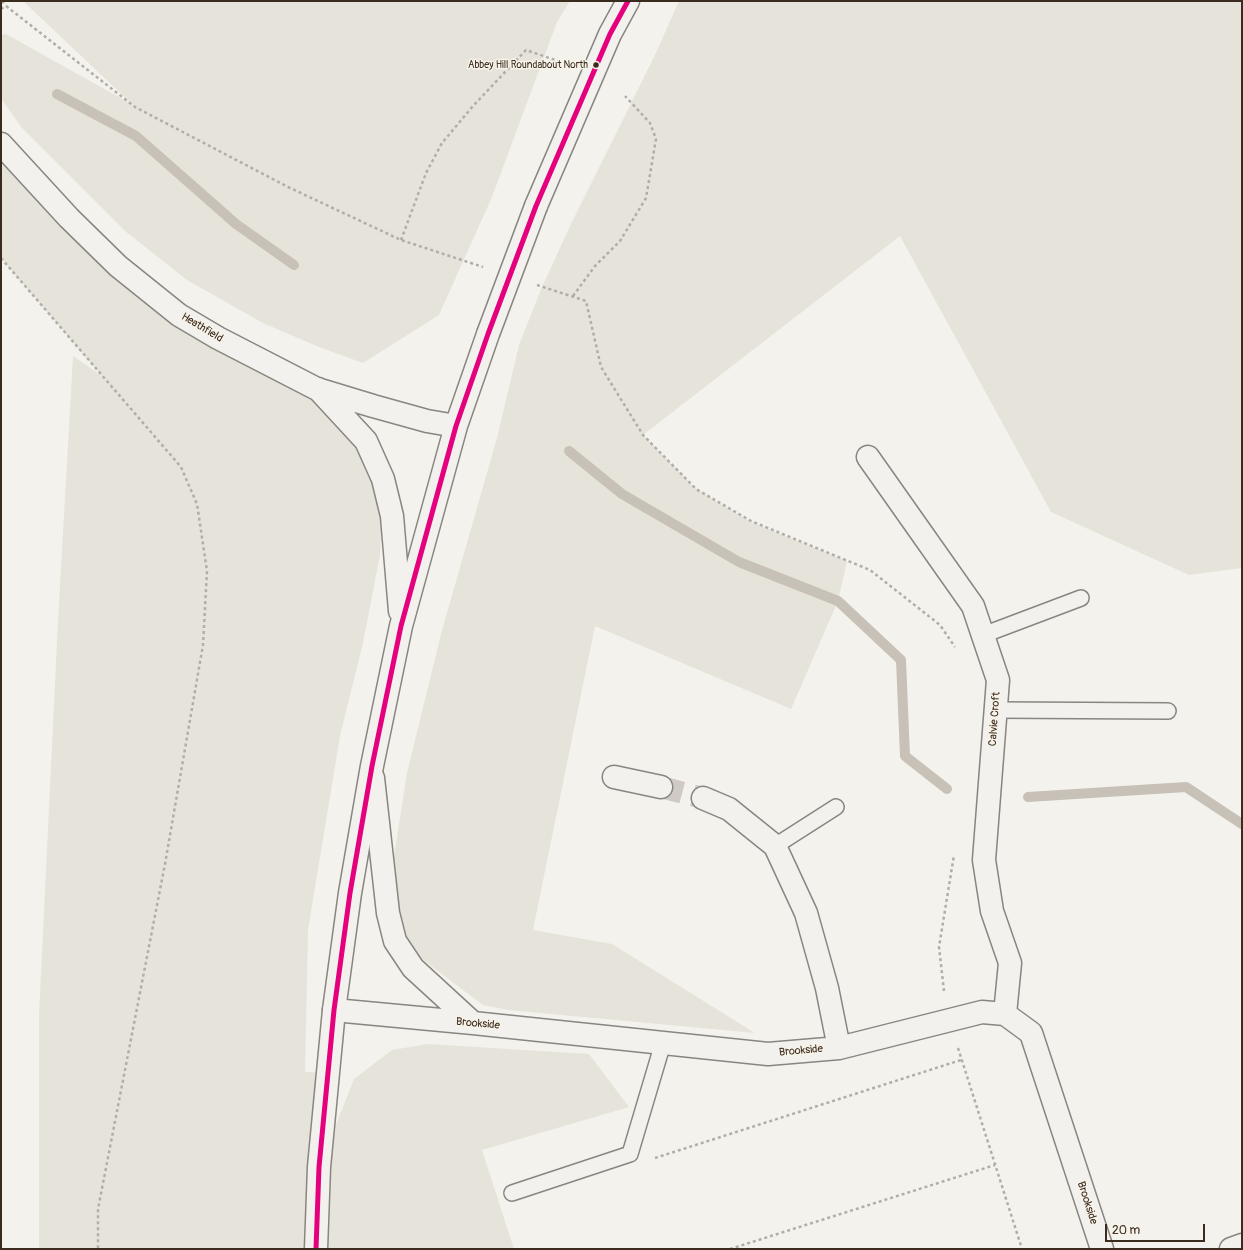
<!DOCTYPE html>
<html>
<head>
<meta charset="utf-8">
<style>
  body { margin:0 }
  #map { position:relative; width:1243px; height:1250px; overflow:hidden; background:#f4f2ec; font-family:Pangolin,sans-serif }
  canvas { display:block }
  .frame { position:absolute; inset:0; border:2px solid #3b2a1e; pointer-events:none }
  .scale { position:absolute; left:1105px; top:1224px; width:100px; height:18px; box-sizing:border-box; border:2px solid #3b2a1e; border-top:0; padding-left:5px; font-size:12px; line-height:14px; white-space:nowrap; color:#3b2a1e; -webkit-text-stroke:3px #f7f3e8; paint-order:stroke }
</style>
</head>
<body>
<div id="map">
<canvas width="1243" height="1250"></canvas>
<div class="frame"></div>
<div class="scale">20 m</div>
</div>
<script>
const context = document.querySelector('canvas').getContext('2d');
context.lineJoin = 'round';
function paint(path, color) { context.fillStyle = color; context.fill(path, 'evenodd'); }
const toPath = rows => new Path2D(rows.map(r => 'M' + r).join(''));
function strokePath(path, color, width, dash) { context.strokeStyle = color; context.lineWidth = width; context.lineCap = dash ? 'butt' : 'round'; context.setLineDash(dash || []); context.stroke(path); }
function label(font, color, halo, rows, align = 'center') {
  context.font = font + ' Pangolin,sans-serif'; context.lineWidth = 3; context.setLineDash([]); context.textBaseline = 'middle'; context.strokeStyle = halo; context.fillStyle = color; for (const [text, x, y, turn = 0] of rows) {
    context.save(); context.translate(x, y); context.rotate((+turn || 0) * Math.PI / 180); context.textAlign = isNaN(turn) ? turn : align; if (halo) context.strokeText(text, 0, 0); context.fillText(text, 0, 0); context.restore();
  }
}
const green = toPath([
  [23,1,570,1,557,22,492,197,439,315,363,363,319,347,263,323,187,280,125,231,21,127,1,98,1,35,6,34,133,105],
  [679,1,1242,1,1242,568,1189,575,1051,512,900,236,643,435,696,489,751,522,847,561,838,601,791,709,595,626,533,930,612,944,755,1033,508,1010,483,1005,422,959,405,933,397,907,392,869,407,773,441,634,497,438,519,345,542,287,571,224,655,55],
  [1,144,118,266,317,389,366,441,382,516,380,555,363,643,340,736,308,930,305,1072,328,1073,320,1165,354,1079,392,1050,428,1044,589,1054,629,1107,482,1150,514,1249,39,1249,39,1015,58,621,73,356,102,376,1,258]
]);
const stream = toPath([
  [57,94,136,136,236,224,294,265],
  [569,451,622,494,739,562,838,601,901,660,905,756,947,789],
  [1028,797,1186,787,1242,824]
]);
const minorTunnel = toPath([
  [661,787,703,798]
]);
const path = toPath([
  [2,1,6,6],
  [1,9,6,6,135,107,288,187,401,240,483,267],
  [401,240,426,173,442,143,473,106,526,50,558,61],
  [1,258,181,467,197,504,207,571,203,645,165,864,98,1209,98,1249],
  [537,285,586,301,601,367,643,435,696,489,751,521,870,570,940,625,955,647],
  [573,296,595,266,620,241,646,198,656,139,650,123,625,96],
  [944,991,939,947,954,855],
  [958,1048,1022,1249],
  [655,1158,961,1060],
  [730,1249,995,1165]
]);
const service = toPath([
  [983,635,1081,598],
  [996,710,1168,711],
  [775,846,836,807],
  [512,1193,630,1154,663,1043]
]);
const minor = toPath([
  [868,457,973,606,998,680,984,860,992,911,1010,963,1005,1014],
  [614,777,661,787],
  [373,778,388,913,395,941,413,968,473,1023],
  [703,798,729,809,775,846,806,913,827,988,839,1048],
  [334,1010,473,1023,768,1054,839,1048,982,1012,1005,1014,1031,1033,1102,1249],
  [1231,1249,1242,1245]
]);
const tertiary = toPath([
  [1,144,69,218,118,266,179,315,218,338,317,389,373,406,427,421,456,426],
  [536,206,610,34,628,1],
  [318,389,366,441,383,479,392,516,400,611],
  [316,1249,319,1167,334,1010,350,893,372,766,401,626,456,426,488,334]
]);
const tertiaryBridge = toPath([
  [488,334,536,206]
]);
const bus1 = toPath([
  [316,1249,319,1167,334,1010,350,893,372,766,401,626,456,426,488,334,536,206,610,34,628,1]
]);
const markers = [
  [596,65,3.5,"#3b2a1e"]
];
const busNames = [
  ["Abbey Hill Roundabout North",588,65]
];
const streetNames = [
  ["Heathfield",202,328,31],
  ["Calvie Croft",995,719,-86],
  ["Brookside",478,1024,5],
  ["Brookside",801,1051,-5],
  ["Brookside",1087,1203,72]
];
paint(green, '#e6e3da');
strokePath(stream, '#c7c1b7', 10);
strokePath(minorTunnel, '#cfcac3', 22, [22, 11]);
strokePath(service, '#898580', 18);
strokePath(minor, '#898580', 25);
strokePath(tertiary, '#898580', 25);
strokePath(path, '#b1aeaa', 2.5, [3, 3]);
strokePath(service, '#f2f1ed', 15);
strokePath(minor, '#f2f1ed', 22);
strokePath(tertiary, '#f2f1ed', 22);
strokePath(tertiaryBridge, '#898580', 25, []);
strokePath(tertiaryBridge, '#f2f1ed', 22);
strokePath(bus1, '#e5007d', 5);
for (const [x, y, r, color] of markers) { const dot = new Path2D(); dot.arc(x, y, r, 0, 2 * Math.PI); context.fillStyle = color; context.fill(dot); strokePath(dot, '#f7f3e8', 1.5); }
label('10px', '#3b2a1e', '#f7f3e8', busNames, 'right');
label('11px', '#3b2a1e', '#f7f3e8', streetNames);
</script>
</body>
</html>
